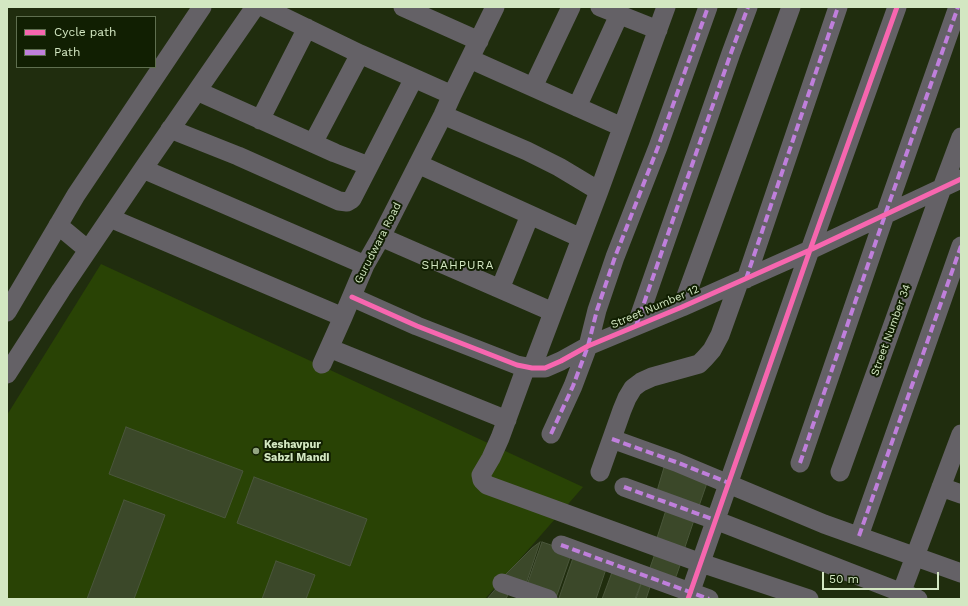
<!DOCTYPE html>
<html>
<head>
<meta charset="utf-8">
<style>
  body { margin:0 }
  #map { position:relative; width:968px; height:606px; overflow:hidden; background:#202d0e; font-family:"Work Sans",sans-serif }
  canvas { display:block }
  .frame { position:absolute; inset:0; border:8px solid #d3e7c2; pointer-events:none }
  .legend { position:absolute; left:16px; top:16px; width:140px; height:52px; box-sizing:border-box; background:#111f02; border:1px solid #5f6f4f; margin:0; padding:5px 7px; list-style:none; font-size:12px; color:#d3e7c2 }
  .legend li { display:flex; align-items:center; gap:8px; height:20px }
  .legend b { width:20px; border:1px solid #5f6f4f }
  .scale { position:absolute; left:822px; top:572px; width:117px; height:18px; box-sizing:border-box; border:2px solid #d3e7c2; border-top:0; padding-left:5px; font-size:12px; line-height:14px; white-space:nowrap; color:#d3e7c2; -webkit-text-stroke:3px #111f02; paint-order:stroke }
</style>
</head>
<body>
<div id="map">
<canvas width="968" height="606"></canvas>
<div class="frame"></div>
<ul class="legend">
<li><b style="height:5px;background:#f766af"></b>Cycle path</li>
<li><b style="height:5px;background:#c07fdc"></b>Path</li>
</ul>
<div class="scale">50 m</div>
</div>
<script>
const context = document.querySelector('canvas').getContext('2d');
context.lineJoin = 'round';
function paint(path, color) { context.fillStyle = color; context.fill(path, 'evenodd'); }
const toPath = rows => new Path2D(rows.map(r => 'M' + r).join(''));
function strokePath(path, color, width, dash) { context.strokeStyle = color; context.lineWidth = width; context.lineCap = dash ? 'butt' : 'round'; context.setLineDash(dash || []); context.stroke(path); }
function label(font, color, halo, rows, align = 'center') {
  context.font = font + ' "Work Sans",sans-serif'; context.lineWidth = 4; context.setLineDash([]); context.textBaseline = 'middle'; context.strokeStyle = halo; context.fillStyle = color; for (const [text, x, y, turn = 0] of rows) {
    context.save(); context.translate(x, y); context.rotate((+turn || 0) * Math.PI / 180); context.textAlign = isNaN(turn) ? turn : align; if (halo) context.strokeText(text, 0, 0); context.fillText(text, 0, 0); context.restore();
  }
}
const built = toPath([
  [101,264,583,487,485,599,7,599,7,415]
]);
const building = toPath([
  [126,427,243,471,225,518,109,474,126,427],
  [665,464,708,480,699,506,657,491,665,464],
  [254,477,367,519,350,566,237,523,254,477],
  [124,500,165,515,134,599,87,599,124,500],
  [666,510,694,520,683,553,655,544,666,510],
  [540,542,525,587,502,578,532,548,540,542],
  [542,542,572,552,556,598,526,588,542,542],
  [657,548,683,557,673,585,647,576,657,548],
  [574,555,607,566,596,599,562,599,559,598,574,555],
  [276,561,315,575,306,599,262,599,276,561],
  [614,567,643,578,635,599,602,599,614,567],
  [643,578,652,581,646,599,636,599,643,578],
  [499,585,510,590,506,599,487,599,499,585]
]);
const minor = toPath([
  [263,7,360,54,452,95],
  [403,7,479,41],
  [600,7,658,30],
  [470,59,622,127],
  [533,87,571,7],
  [197,91,335,153,369,166,414,78],
  [577,107,619,15],
  [443,115,527,151,559,167,599,191],
  [260,120,307,28],
  [170,129,238,156,339,201,347,202,352,199,369,166],
  [313,143,360,54],
  [418,164,581,238],
  [143,169,365,265],
  [110,218,343,317],
  [58,225,88,250],
  [381,237,553,312],
  [746,279,838,7],
  [500,289,530,215],
  [352,297,417,326,517,365,532,368,545,368,561,361,588,346,682,307,810,250,961,179],
  [682,307,791,7],
  [7,312,76,195,202,7],
  [636,326,731,53,748,7],
  [329,348,507,420],
  [322,364,343,317,365,265,381,237,443,115,452,95,495,7],
  [526,367,500,438,491,458,481,475,482,480,487,485,701,563,809,599],
  [532,368,599,191,666,7],
  [7,374,61,290,143,169,255,7],
  [551,434,573,386,588,346,597,310,615,257,658,147,708,7],
  [612,439,676,462,824,524,961,573],
  [800,463,885,215,958,7],
  [600,472,622,410,627,398,633,388,641,382,652,377,699,364,705,358,712,350,720,335,739,282],
  [840,472,942,188,961,137],
  [624,487,715,520,918,599],
  [941,487,961,494],
  [859,536,961,246],
  [561,545,709,599],
  [502,583,548,599],
  [688,599,810,250,897,7],
  [899,599,961,434]
]);
const quiet = toPath([
  [746,279,838,7],
  [636,326,731,53,748,7],
  [551,434,573,386,588,346,597,310,615,257,658,147,708,7],
  [612,439,676,462,729,483],
  [800,463,885,215,958,7],
  [624,487,715,520],
  [859,536,961,246],
  [561,545,709,599]
]);
const cycleway = toPath([
  [352,297,417,326,517,365,532,368,545,368,561,361,588,346,682,307,810,250,961,179],
  [688,599,810,250,897,7]
]);
const markers = [
  [256,451,4,"#94a683"]
];
const streetNames = [
  ["Gurudwara Road",378,243,-63],
  ["Street Number 12",655,307,-23],
  ["Street Number 34",891,330,-70]
];
const poiNames = [
  ["Keshavpur",264,445],
  ["Sabzi Mandi",264,458]
];
const neighbourhoodNames = [
  ["SHAHPURA",458,265]
];
paint(built, '#294305');
paint(building, '#3b4829');
strokePath(building, '#4a563b', 1);
strokePath(minor, '#646166', 19);
strokePath(quiet, '#c07fdc', 4, [8, 4]);
strokePath(cycleway, '#f766af', 5);
for (const [x, y, r, color] of markers) { const dot = new Path2D(); dot.arc(x, y, r, 0, 2 * Math.PI); context.fillStyle = color; context.fill(dot); strokePath(dot, '#111f02', 1.5); }
label('11px', '#d3e7c2', '#111f02', streetNames);
label('bold 11px', '#d3e7c2', '#111f02', poiNames, 'left');
context.letterSpacing = '1px';
label('12px', '#d3e7c2', '#111f02', neighbourhoodNames);
context.letterSpacing = '0px';
</script>
</body>
</html>
